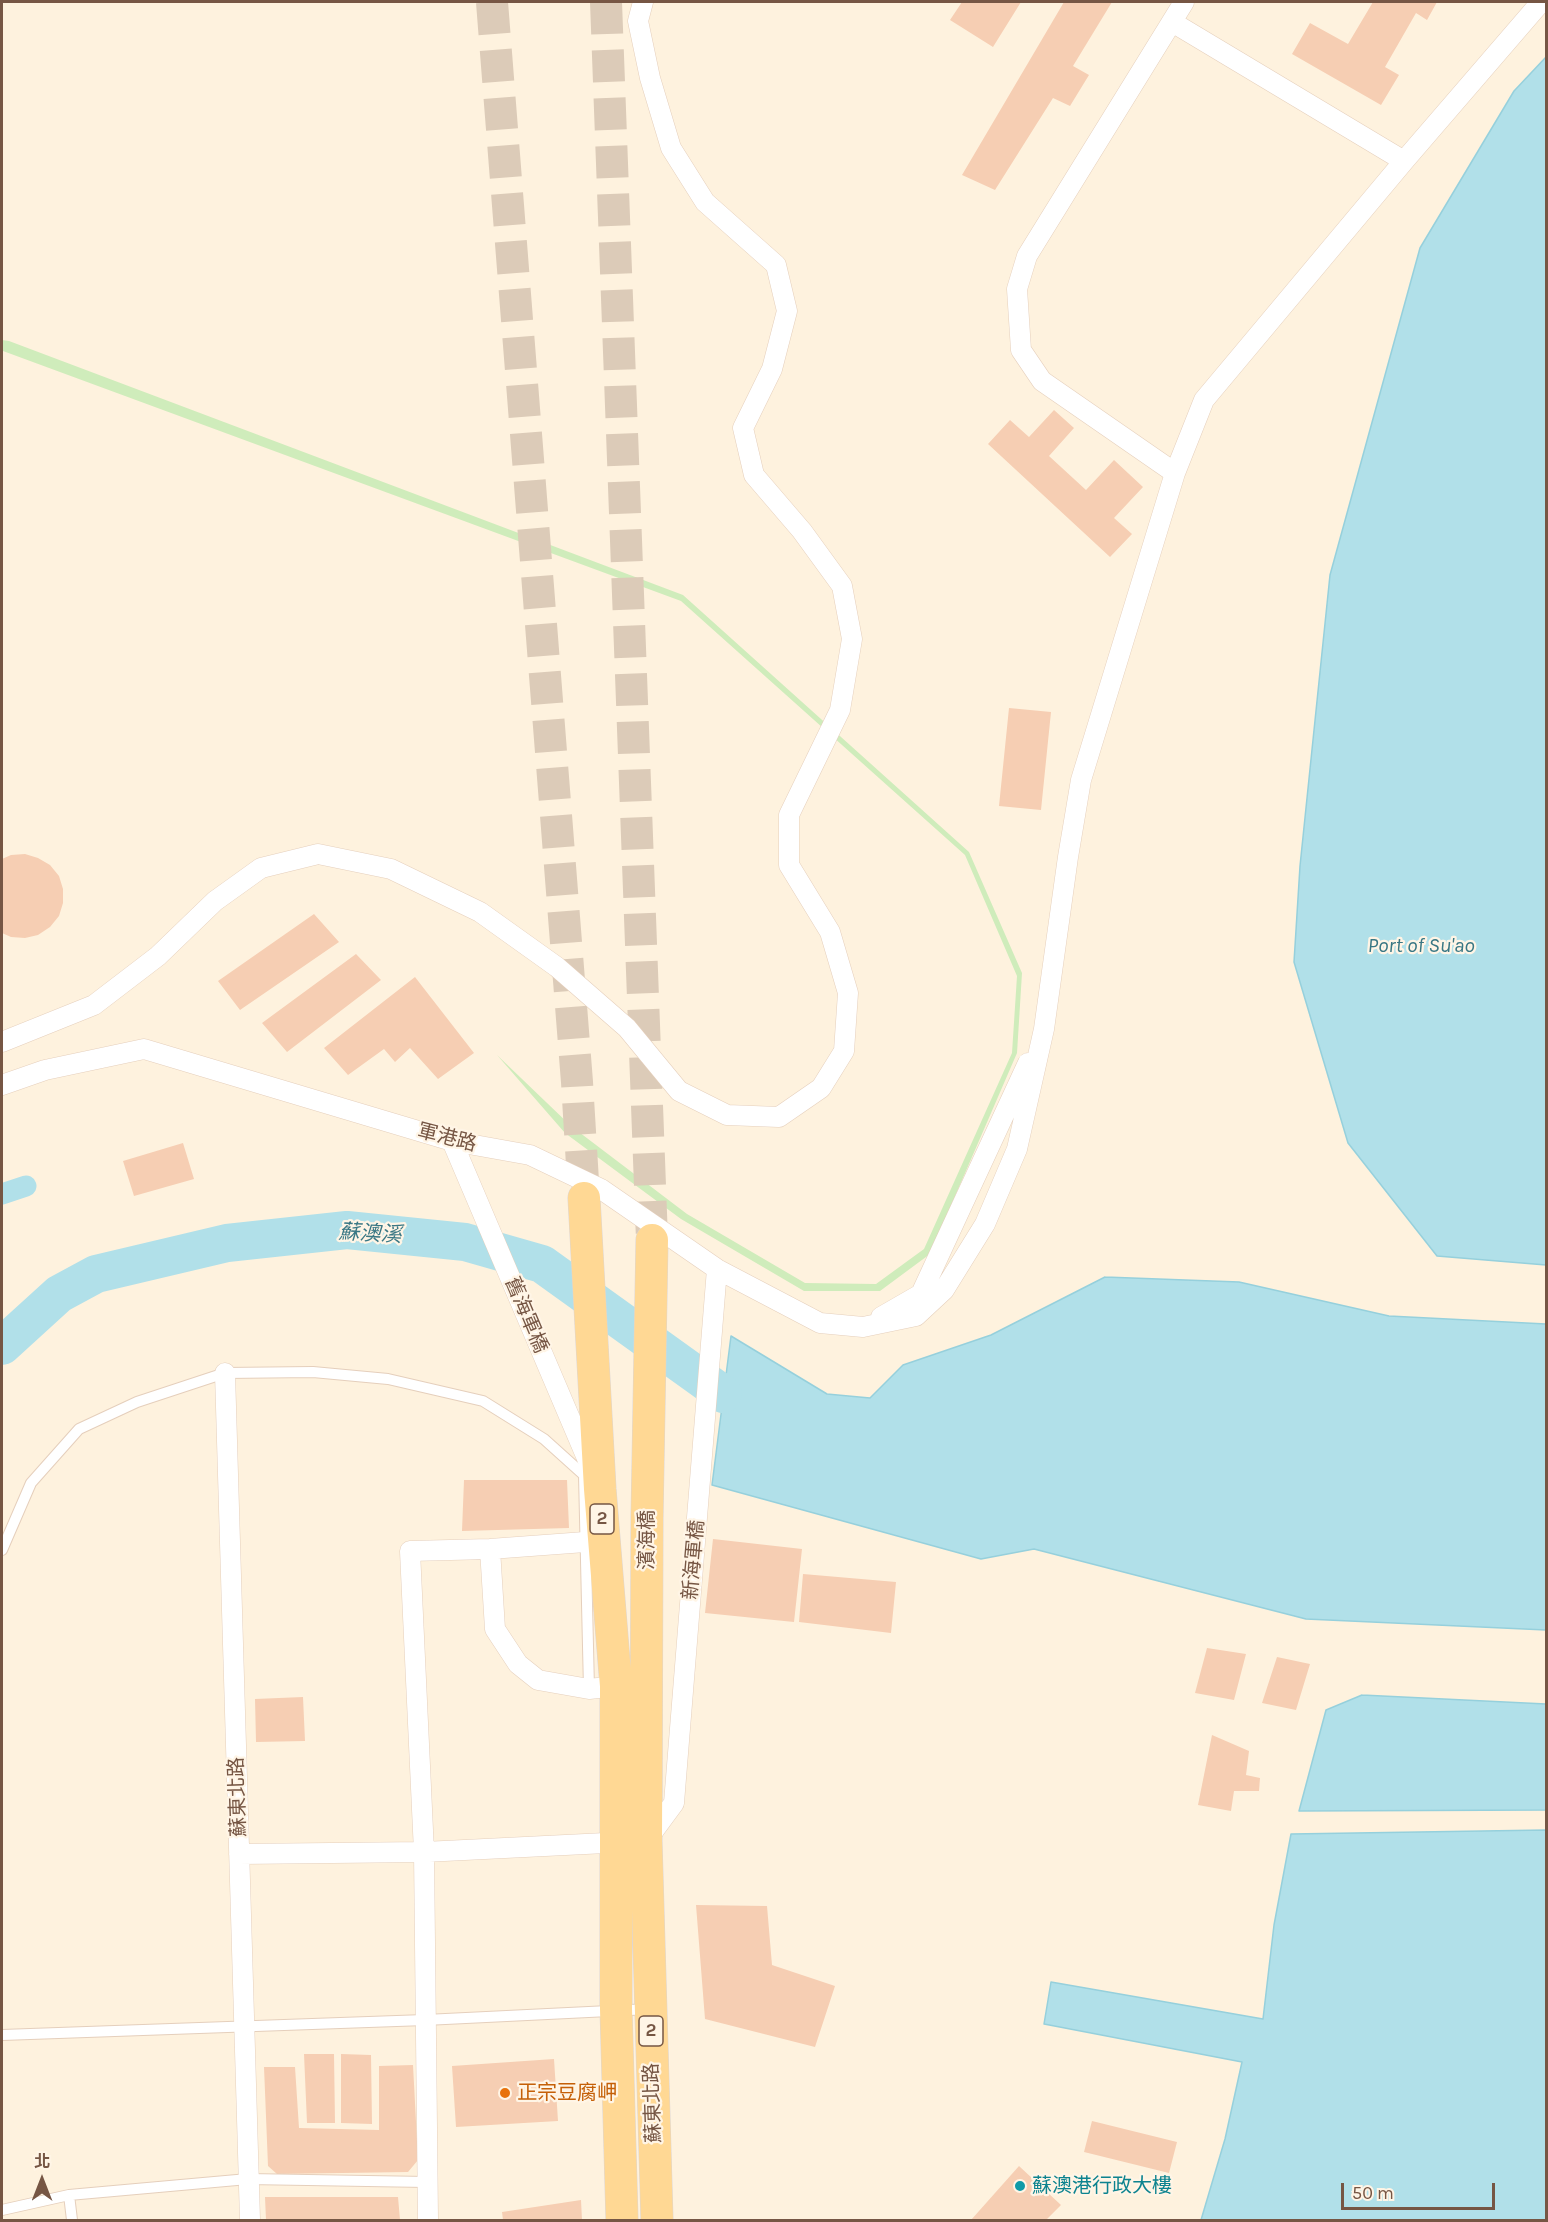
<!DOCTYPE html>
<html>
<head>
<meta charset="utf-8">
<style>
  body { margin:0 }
  #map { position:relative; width:1548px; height:2222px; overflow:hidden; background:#fef2de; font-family:Karla,"Noto Sans TC",sans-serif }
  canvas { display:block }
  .frame { position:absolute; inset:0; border:3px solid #765644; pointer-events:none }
  .north { position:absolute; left:12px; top:2150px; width:60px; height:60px; -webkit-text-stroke:4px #fff5e6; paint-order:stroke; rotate:0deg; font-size:16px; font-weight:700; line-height:24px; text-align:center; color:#765644 }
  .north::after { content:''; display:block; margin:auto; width:21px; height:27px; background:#765644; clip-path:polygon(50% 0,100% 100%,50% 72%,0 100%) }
  .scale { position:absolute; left:1341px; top:2183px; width:154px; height:27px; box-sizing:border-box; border:3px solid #765644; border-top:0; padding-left:8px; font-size:18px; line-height:21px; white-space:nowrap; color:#765644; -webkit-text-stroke:4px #fff5e6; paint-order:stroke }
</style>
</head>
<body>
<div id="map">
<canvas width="1548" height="2222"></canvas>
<div class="frame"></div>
<div class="north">北</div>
<div class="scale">50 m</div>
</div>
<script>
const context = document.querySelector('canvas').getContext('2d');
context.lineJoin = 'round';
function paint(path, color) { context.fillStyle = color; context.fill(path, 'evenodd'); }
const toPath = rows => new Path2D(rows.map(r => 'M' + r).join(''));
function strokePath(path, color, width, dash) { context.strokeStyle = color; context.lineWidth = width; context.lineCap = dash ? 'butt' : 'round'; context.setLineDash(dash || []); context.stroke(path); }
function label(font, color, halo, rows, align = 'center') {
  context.font = font + ' Karla,"Noto Sans TC",sans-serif'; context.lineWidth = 4.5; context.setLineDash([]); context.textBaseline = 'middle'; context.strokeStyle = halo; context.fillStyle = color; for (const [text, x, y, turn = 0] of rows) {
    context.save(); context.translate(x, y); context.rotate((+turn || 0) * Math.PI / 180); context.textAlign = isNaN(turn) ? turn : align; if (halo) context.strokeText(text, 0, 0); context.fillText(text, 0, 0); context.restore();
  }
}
const green = toPath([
  [2,340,9,341,683,595,969,852,1022,973,1017,1053,930,1254,880,1291,804,1291,681,1219,565,1133,497,1055,571,1126,687,1214,805,1283,876,1284,924,1249,1012,1053,1017,976,965,855,681,601,3,351,2,353]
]);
const water = toPath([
  [1546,57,1546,1265,1437,1256,1348,1143,1294,962,1300,866,1330,575,1420,248,1514,91,1546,57],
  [1105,1277,1239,1282,1389,1316,1546,1324,1546,1630,1306,1619,1034,1549,981,1559,712,1485,731,1336,827,1394,870,1398,903,1365,991,1335,1105,1277],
  [1362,1695,1546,1704,1546,1810,1299,1811,1326,1710,1362,1695],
  [1546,1830,1546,2220,1201,2220,1225,2139,1242,2062,1044,2024,1051,1982,1263,2019,1274,1925,1291,1834,1546,1830]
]);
const canal = toPath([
  [2,1194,26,1186]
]);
const river = toPath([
  [2,1346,59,1294,96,1274,227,1243,347,1230,465,1242,542,1264,723,1394]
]);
const building = toPath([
  [962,2,1021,2,993,47,950,20],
  [1064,2,1112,2,1073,66,1089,75,1070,106,1053,98,995,190,962,175],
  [1373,2,1437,2,1427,20,1416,13,1385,67,1399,75,1381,105,1292,54,1310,23,1348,44],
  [1054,410,1074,428,1049,456,1086,490,1114,460,1143,487,1114,518,1132,534,1110,557,988,444,1010,420,1029,437],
  [1009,708,1051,712,1041,810,999,806],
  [25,854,38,858,50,865,59,876,63,889,63,903,59,916,50,927,38,935,25,938,11,937,2,933,2,859,11,855],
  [314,914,339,942,240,1010,218,981],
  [356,954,381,980,287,1052,262,1023],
  [415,977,474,1053,438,1079,410,1048,395,1062,384,1049,348,1075,324,1048],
  [183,1143,194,1179,134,1196,123,1161],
  [464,1480,567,1480,569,1528,462,1531],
  [713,1539,802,1549,794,1622,705,1613],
  [803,1574,896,1582,891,1633,799,1622],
  [1207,1648,1246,1654,1234,1700,1195,1693],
  [1277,1657,1310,1664,1296,1710,1262,1703],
  [303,1697,305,1741,256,1742,255,1699],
  [1212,1735,1249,1751,1246,1775,1260,1778,1259,1791,1234,1791,1231,1811,1198,1805],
  [696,1905,767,1906,772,1965,835,1986,815,2047,705,2019],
  [304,2054,334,2054,335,2123,307,2123],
  [341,2054,371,2055,372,2124,341,2123],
  [554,2059,558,2121,456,2127,452,2066],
  [413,2065,418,2160,408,2172,277,2174,268,2166,264,2067,295,2067,299,2128,379,2130,379,2066],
  [1092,2121,1177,2142,1169,2173,1084,2152],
  [1019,2166,1061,2205,1046,2220,971,2220],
  [265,2197,398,2197,400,2220,266,2220],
  [581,2200,582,2220,503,2220,502,2212]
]);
const primaryTunnel = toPath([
  [492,2,577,1082,584,1198],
  [606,2,652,1240]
]);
const lane = toPath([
  [2,1550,31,1483,79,1429,137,1402,225,1373,313,1372,388,1379,483,1401,544,1439,584,1475,589,1689],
  [2,2035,425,2020,650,2009],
  [69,2195,72,2220],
  [2,2210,69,2195,248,2179,427,2182]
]);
const street = toPath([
  [1172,22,1404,161],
  [1175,473,1042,381,1021,350,1017,289,1027,256,1184,2],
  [2,1042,94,1005,158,956,215,901,261,868,318,854,391,869,480,912,557,967,627,1028,679,1091,727,1115,779,1117,821,1088,844,1051,848,993,830,932,789,865,789,815,840,710,852,639,842,586,802,531,754,475,743,428,772,369,787,311,776,265,705,202,671,148,650,78,638,21,643,2],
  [2,1085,45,1070,144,1049,452,1141,530,1155,601,1189,717,1269,820,1323,863,1327,916,1316,944,1290,985,1224,1017,1149,1044,1029,1068,857,1081,780,1175,473,1204,400,1404,161,1541,2],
  [452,1141,592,1470],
  [881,1317,921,1294,1028,1063],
  [225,1373,250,2220],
  [490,1549,495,1629,518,1664,538,1680,589,1689,616,1686],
  [239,1854,424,1852,646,1841,674,1803,717,1269],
  [428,2220,424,1852,410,1551,490,1549,585,1542]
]);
const primary = toPath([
  [584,1198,600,1489,616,1686,616,2009,622,2220],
  [652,1240,647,1518,646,1841,657,2220]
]);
const markers = [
  [505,2093,6,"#e8710a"],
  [1020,2186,6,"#0f9aa8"]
];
const shields = [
  [602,1519,24],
  [651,2031,24]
];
const shieldNames = [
  ["2",602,1519],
  ["2",651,2031]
];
const streetNames = [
  ["軍港路",447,1138,14],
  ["舊海軍橋",526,1315,67],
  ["濱海橋",647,1540,-90],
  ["新海軍橋",694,1560,-85],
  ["蘇東北路",238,1797,-92],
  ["蘇東北路",653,2103,-92]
];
const foodNames = [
  ["正宗豆腐岬",517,2093]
];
const cultureNames = [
  ["蘇澳港行政大樓",1032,2186]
];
const waterNames = [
  ["Port of Su'ao",1421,946],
  ["蘇澳溪",370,1234,3]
];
paint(green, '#cfecbb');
paint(water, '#b1e0e9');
strokePath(water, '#96d0dc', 1.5);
strokePath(canal, '#b1e0e9', 21);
strokePath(river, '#b1e0e9', 38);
paint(building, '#f6ceb3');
strokePath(primaryTunnel, '#dccbb8', 32, [32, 16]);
strokePath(lane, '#e5cfbc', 12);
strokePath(street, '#e5cfbc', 21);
strokePath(primary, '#ded6d2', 33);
strokePath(lane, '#fff', 10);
strokePath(street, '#fff', 20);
strokePath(primary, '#ffd894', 32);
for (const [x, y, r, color] of markers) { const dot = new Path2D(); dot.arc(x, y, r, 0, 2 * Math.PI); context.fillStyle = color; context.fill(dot); strokePath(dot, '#fff5e6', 2); }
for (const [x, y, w] of shields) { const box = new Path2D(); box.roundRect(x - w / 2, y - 15, w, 30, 4.5); context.fillStyle = '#fff5e6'; context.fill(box); strokePath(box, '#765644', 1.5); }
label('bold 18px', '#765644', null, shieldNames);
label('20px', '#765644', '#fff5e6', streetNames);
label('20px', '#c56008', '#fff5e6', foodNames, 'left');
label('20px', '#0d838f', '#fff5e6', cultureNames, 'left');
label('italic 21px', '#397784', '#fff5e6', waterNames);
</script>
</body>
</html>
